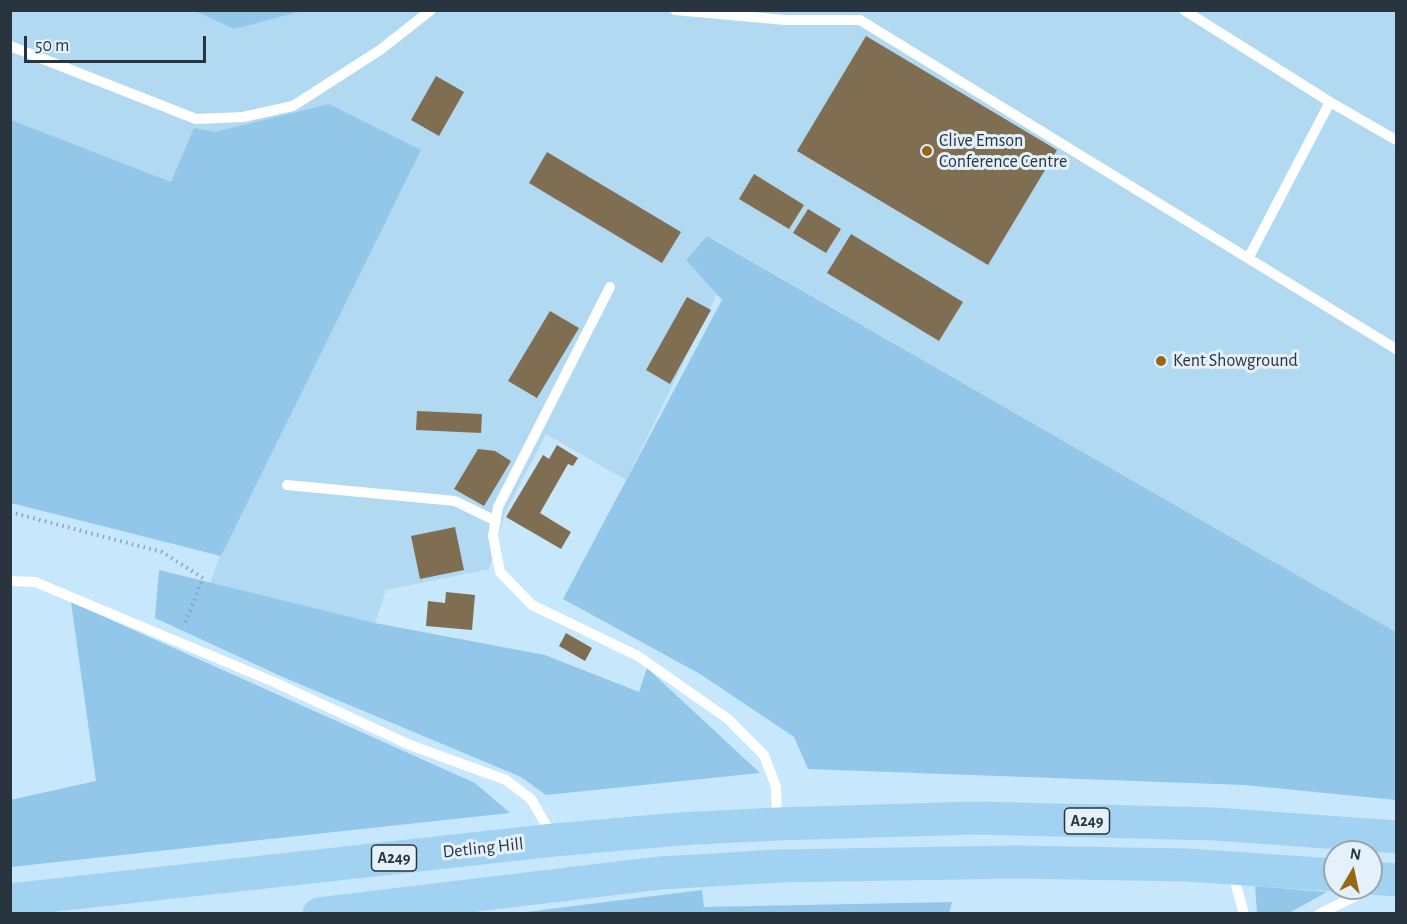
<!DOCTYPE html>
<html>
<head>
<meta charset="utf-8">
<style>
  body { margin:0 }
  #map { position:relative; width:1407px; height:924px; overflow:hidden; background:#c7e7fd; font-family:"Alegreya Sans",sans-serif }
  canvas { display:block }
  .frame { position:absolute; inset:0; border:12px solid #28353e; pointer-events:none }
  .north { position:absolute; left:1323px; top:840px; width:60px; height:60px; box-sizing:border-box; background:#e4f1fa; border:2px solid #99a6af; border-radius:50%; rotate:9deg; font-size:16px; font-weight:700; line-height:24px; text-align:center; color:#28353e }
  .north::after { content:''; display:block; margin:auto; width:21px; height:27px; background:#946814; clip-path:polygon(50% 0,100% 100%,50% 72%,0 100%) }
  .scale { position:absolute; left:24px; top:36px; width:182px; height:27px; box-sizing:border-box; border:3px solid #28353e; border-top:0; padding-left:8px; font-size:18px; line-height:21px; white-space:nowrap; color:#28353e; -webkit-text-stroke:4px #e4f1fa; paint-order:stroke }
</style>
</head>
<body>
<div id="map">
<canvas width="1407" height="924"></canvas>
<div class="frame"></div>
<div class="north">N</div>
<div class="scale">50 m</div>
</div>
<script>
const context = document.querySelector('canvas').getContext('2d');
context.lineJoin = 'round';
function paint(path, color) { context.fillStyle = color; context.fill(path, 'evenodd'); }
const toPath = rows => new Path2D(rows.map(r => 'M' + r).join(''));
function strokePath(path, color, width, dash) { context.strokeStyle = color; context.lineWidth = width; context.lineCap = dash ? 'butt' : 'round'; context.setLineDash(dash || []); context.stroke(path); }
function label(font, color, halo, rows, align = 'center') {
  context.font = font + ' "Alegreya Sans",sans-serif'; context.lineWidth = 6; context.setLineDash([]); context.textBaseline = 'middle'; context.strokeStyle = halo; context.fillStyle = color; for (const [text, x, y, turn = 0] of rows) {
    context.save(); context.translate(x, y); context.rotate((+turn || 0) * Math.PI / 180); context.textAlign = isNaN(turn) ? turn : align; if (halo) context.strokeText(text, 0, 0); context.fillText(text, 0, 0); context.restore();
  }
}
const built = toPath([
  [11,11,1396,11,1396,632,708,236,686,260,717,294,626,480,546,434,505,513,489,569,386,590,375,623,210,583,220,556,11,487]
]);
const green = toPath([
  [195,11,302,11,234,29],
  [329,104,421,150,221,556,11,503,11,120,171,182,194,128,215,132],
  [707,236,1396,632,1396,800,1244,785,808,769,794,737,700,674,563,599,722,300,686,260],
  [159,570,375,623,545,655,639,692,647,668,760,773,546,795,521,777,285,678,155,618],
  [71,602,475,783,510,813,11,867,10,800,96,781],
  [1255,886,1327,892,1289,913,1257,913],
  [702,890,704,907,952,902,949,914,518,913]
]);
const building = toPath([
  [866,36,1057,150,988,265,797,151],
  [436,76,464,92,439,136,411,120],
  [547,152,681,232,662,263,529,183],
  [754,174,804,205,789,229,739,199],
  [808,209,841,229,826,253,793,233],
  [851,234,963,302,939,341,827,273],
  [687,297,711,310,670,384,646,370],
  [550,311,579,328,537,398,508,381],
  [417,411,482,414,481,433,416,430],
  [557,445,578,458,573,466,568,464,540,513,571,532,561,549,506,517,543,455,549,459],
  [478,449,495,451,511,461,484,506,454,489],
  [455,527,464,570,420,579,411,536],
  [446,592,475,595,472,630,426,626,428,601,445,603],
  [566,633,592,648,585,661,559,646]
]);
const path = toPath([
  [10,512,162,552,203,578,184,626]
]);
const lane = toPath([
  [675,10,785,20,860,20,1396,349],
  [1184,10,1330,102,1396,140],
  [10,46,196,119,243,117,293,106,380,50,431,10],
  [1249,257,1330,102],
  [610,287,498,507,493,536,500,572,532,605,638,656,728,719,764,755,776,787,777,820],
  [287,485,455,501,496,521],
  [10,581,35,582,274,682,410,745,506,780,531,799,552,835],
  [1233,874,1244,914],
  [1319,914,1376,886]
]);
const highway = toPath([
  [1371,878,1396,880],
  [10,900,554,840,680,829,777,824,976,818,1215,824,1396,837],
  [319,914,660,873,780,866,1016,862,1187,865,1335,875]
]);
const markers = [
  [927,151,6,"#946814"],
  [1161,361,6,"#946814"]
];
const shields = [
  [1087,821,45],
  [394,858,45]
];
const shieldNames = [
  ["A249",1087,821],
  ["A249",394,858]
];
const poiNames = [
  ["Clive Emson",939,141],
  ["Conference Centre",939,162],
  ["Kent Showground",1173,361]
];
const streetNames = [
  ["Detling Hill",483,848,-6]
];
paint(built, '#b2d9f2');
paint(green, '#93c7e9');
paint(building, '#806e53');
strokePath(path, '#8ba4b5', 4, [1.5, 4.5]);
strokePath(lane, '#fff', 10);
strokePath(highway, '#a1d2f1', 33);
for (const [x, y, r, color] of markers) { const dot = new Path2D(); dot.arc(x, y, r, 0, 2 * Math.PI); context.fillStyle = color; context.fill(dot); strokePath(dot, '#e4f1fa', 2); }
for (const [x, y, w] of shields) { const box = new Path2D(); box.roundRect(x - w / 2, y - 13, w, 26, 4.5); context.fillStyle = '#e4f1fa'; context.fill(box); strokePath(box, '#28353e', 1.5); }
label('bold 16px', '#28353e', null, shieldNames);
label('18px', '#28353e', '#e4f1fa', poiNames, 'left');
label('18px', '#28353e', '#e4f1fa', streetNames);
</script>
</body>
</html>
